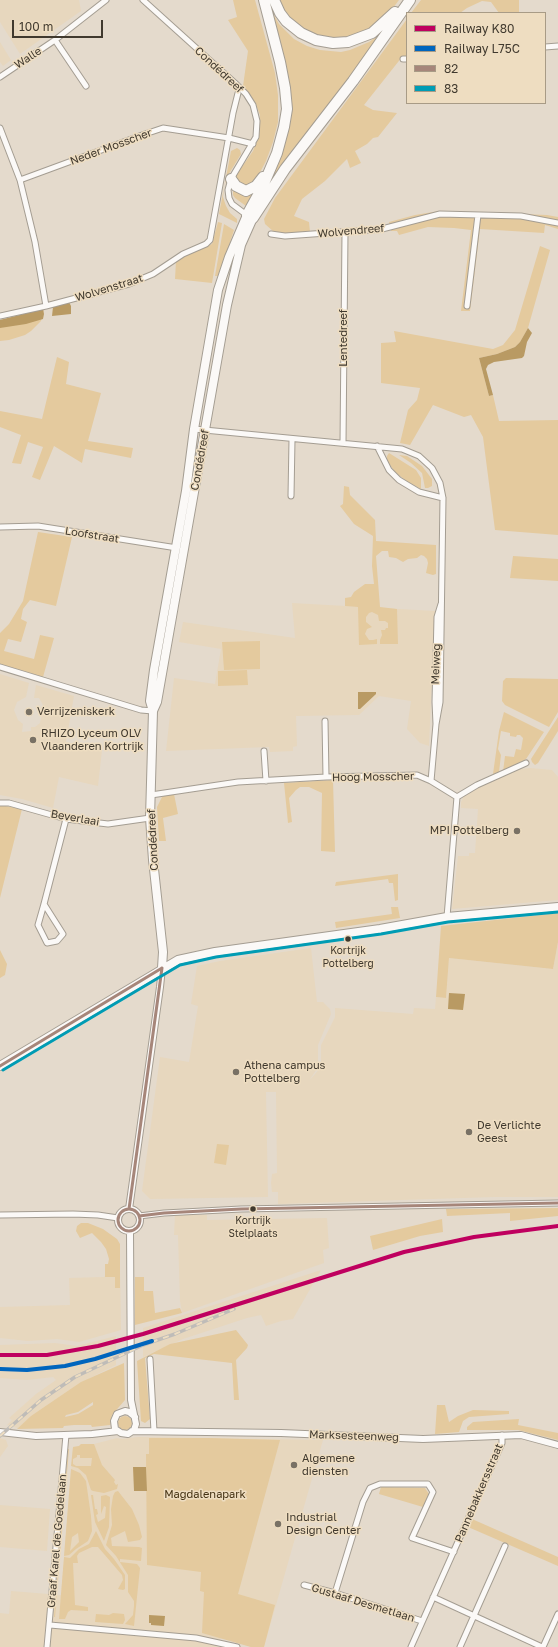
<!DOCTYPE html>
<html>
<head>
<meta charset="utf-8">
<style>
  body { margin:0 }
  #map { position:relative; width:558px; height:1647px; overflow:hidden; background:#e4dacc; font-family:"Golos Text",sans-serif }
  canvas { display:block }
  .legend { position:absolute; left:406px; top:12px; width:140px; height:92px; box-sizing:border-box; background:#eeddc1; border:1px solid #a89b86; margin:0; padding:5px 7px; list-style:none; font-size:12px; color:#40392e }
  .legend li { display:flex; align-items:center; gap:8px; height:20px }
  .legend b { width:20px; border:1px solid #a89b86 }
  .scale { position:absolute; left:12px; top:20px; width:91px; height:18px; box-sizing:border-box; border:2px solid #40392e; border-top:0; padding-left:5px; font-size:12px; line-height:14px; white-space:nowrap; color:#40392e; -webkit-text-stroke:3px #eeddc1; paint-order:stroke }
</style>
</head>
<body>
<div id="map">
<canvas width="558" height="1647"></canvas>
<ul class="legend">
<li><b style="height:5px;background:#bf005f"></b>Railway K80</li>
<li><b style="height:5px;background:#0065bd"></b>Railway L75C</li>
<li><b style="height:5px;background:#a6867a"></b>82</li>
<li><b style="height:5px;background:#009cb4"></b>83</li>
</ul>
<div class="scale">100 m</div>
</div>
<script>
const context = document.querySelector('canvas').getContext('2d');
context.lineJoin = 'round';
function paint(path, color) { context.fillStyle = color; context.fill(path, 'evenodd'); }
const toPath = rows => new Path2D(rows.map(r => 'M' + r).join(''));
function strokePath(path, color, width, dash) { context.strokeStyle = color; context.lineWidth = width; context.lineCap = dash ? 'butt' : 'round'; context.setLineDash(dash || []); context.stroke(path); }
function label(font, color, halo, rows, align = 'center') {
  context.font = font + ' "Golos Text",sans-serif'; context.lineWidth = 3; context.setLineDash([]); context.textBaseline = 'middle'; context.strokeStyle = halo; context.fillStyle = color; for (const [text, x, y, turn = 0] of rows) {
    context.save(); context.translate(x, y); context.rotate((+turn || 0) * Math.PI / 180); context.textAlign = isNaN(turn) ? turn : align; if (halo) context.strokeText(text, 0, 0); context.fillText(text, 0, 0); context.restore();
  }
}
const built = toPath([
  [0,0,79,0,81,11,20,54,0,22],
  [0,42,11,60,3,66,0,62],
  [292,603,435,611,429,746,420,743,407,729,411,701,379,696,359,715,296,716,297,746,293,747,293,751,270,752,269,747,166,751,174,678,215,684,221,649,179,642,183,622,295,638],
  [0,674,29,683,26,697,17,702,14,710,18,720,23,724,22,732,31,731,31,727,35,727,40,723,43,705,39,698,34,698,36,685,74,696,66,742,102,750,98,786,59,777,53,808,22,799,0,795],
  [530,768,552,770,558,777,558,900,452,909,458,856,469,856,469,853,475,853,478,809,461,808,461,802,464,796,476,788,520,769],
  [558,942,558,1197,494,1197,278,1204,278,1192,272,1192,271,1183,272,1174,277,1173,276,1092,266,1092,268,1197,150,1199,142,1191,160,1057,189,1062,198,1006,191,1004,197,966,220,961,311,948,317,1002,323,1002,330,1009,331,1014,318,1045,318,1067,309,1081,321,1067,321,1045,335,1017,335,1008,413,1014,414,1008,435,1009,436,997,446,998,449,958,553,969],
  [175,1215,207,1215,207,1220,327,1218,329,1248,323,1250,324,1263,182,1313,180,1301,178,1235,174,1235],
  [120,1270,121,1330,79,1342,57,1339,28,1341,0,1338,0,1307,70,1305,69,1278,104,1277],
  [321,1270,293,1319,281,1321,266,1326,261,1315,247,1318,183,1339,143,1357,143,1328],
  [116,1336,116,1365,90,1378,25,1422,18,1428,7,1425,12,1420,9,1418,36,1394,56,1380,53,1377,27,1380,0,1378,0,1345,55,1343,77,1346],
  [138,1437,323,1440,264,1647,251,1647,221,1637,217,1647,0,1647,0,1613,9,1614,11,1591,61,1595,73,1447,79,1446,81,1444,94,1444,117,1438,122,1439],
  [0,1438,6,1440,8,1446,0,1457],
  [0,1505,50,1509,47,1551,0,1547]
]);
const green = toPath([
  [233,0,255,0,275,73,278,95,278,122,273,142,266,161,254,184,241,188,236,178,237,174,253,151,259,136,260,127,260,115,255,102,243,86,248,51,228,20,237,17],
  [278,0,399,0,393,8,368,31,347,39,325,39,305,31,285,13],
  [421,0,519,0,519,13,499,13,491,2,482,1,467,8,460,13,411,13],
  [270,8,279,24,294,39,307,46,320,50,341,52,350,50,369,42,386,30,262,197,287,136],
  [407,19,407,56,402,57,364,105,373,110,397,113,378,137,373,138,367,144,355,151,361,163,350,168,347,159,325,181,302,199,294,216,309,222,310,232,285,233,274,232,265,224,264,219,275,198],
  [237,148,240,150,241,154,227,177,224,187,223,197,226,206,230,213,237,219,237,223,219,214,231,151],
  [233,186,255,191,246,206,235,198,233,195],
  [439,211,547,215,558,217,558,229,545,225,544,233,480,229,470,311,461,311,471,230,454,228,428,227,399,235,397,231,391,231,389,222,415,215],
  [218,222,222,223,212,283,175,279,176,261,183,256,212,244],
  [224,224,234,230,219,276,215,276],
  [540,246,550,250,528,328,520,342,515,347,497,354,479,358,489,396,493,395,499,421,558,420,558,535,495,530,483,437,471,415,464,417,433,405,410,445,400,443,408,410,417,400,420,388,381,383,381,343,396,342,394,331,493,349,503,345,515,330],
  [44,309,41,321,31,331,25,335,9,340,0,341,0,320],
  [57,357,69,362,66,384,101,393,88,441,133,448,131,458,85,449,82,463,54,446,40,480,32,477,43,447,28,442,21,464,12,463,21,435,0,427,0,411,42,419],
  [389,453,416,470,421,478,421,489,408,482,396,473,387,461,387,456],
  [399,455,407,456,422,466,432,479,432,486,428,488,425,488,422,473,411,463],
  [344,486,349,487,350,495,375,520,376,541,436,545,436,574,433,575,426,573,428,563,427,559,424,556,421,555,417,558,408,559,403,562,396,558,389,557,388,551,382,551,376,556,380,607,397,609,398,644,380,644,380,640,382,635,381,630,385,630,386,628,388,628,388,623,385,621,379,621,378,615,372,612,369,613,366,617,366,622,372,627,367,629,365,634,369,640,373,640,377,639,377,644,359,645,358,607,345,606,345,598,351,597,354,592,365,584,374,584,372,566,373,536,354,524,340,506,343,504],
  [38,532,72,537,56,606,30,600,23,609,21,619,27,622,21,642,8,639,4,651,34,659,40,635,54,638,43,677,0,664,0,633,9,624,23,601],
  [513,556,558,559,558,581,510,578],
  [260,641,260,669,224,670,222,642],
  [247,670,248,685,218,686,218,671],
  [506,678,558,679,558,712,549,727,505,705,502,701,503,681],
  [504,712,544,732,526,759,503,772,505,756,514,757,516,749,521,750,523,738,520,735,517,735,516,737,510,736,510,733,501,731,498,749,501,755,499,772,493,774,499,731],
  [558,717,558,731,538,763,535,765,532,762,531,759],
  [333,780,335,852,321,851,322,793,309,787,300,787,296,790,289,798,292,822,288,823,284,783],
  [167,794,174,794,178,814,163,818,166,841,159,841,157,807,162,797],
  [0,805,22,809,0,898],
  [398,874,398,900,395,901,393,883,389,883,388,879,335,886,336,882],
  [391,907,398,907,400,918,336,928,335,922,392,914],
  [558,913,558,942,553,969,449,958,446,998,436,997,441,926],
  [0,950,7,964,5,975,0,978],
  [217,1144,229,1145,226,1165,214,1163],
  [558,1208,558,1216,510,1221,510,1213,447,1216,446,1209],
  [442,1219,443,1232,420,1236,373,1250,370,1236],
  [81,1223,88,1223,103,1229,117,1239,120,1244,120,1288,115,1288,115,1277,105,1277,105,1264,108,1264,109,1259,106,1249,101,1242,92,1233,80,1238,76,1231,77,1226],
  [135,1277,144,1277,144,1291,153,1291,155,1313,180,1308,182,1313,135,1325],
  [236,1330,248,1345,247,1348,236,1360,239,1400,234,1400,232,1363,154,1354,145,1358,150,1419,145,1423,141,1421,137,1361,170,1344],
  [124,1363,125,1400,112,1415,110,1425,92,1427,91,1425,74,1425,64,1426,63,1428,17,1429,31,1416,81,1382],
  [93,1402,93,1405,78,1414,65,1417,66,1415,78,1412],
  [437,1405,445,1405,449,1422,458,1416,473,1410,509,1411,509,1414,469,1417,463,1421,459,1432,435,1434],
  '118 1423a7 7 0 1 1 14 0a7 7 0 1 1-14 0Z',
  [519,1419,518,1425,558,1433,558,1440,518,1430,467,1430,467,1427,473,1422],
  [149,1438,208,1438,280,1440,238,1594,275,1605,264,1647,251,1647,202,1633,204,1592,200,1591,201,1572,147,1565,146,1454,149,1454],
  [81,1444,94,1444,102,1465,115,1480,114,1482,116,1485,118,1484,117,1489,104,1493,93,1491,91,1490,86,1475,78,1468,71,1466,73,1447,79,1446],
  [77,1455,80,1455,80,1458,92,1458,91,1466,76,1466,73,1464,73,1459,77,1457],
  [68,1449,69,1449,55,1617,54,1617],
  [71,1469,80,1473,86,1481,91,1516,92,1531,88,1541,76,1549,69,1555,64,1556],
  [78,1533,79,1542,70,1551,72,1537],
  [381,1487,425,1488,429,1494,423,1507,379,1494],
  [118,1491,132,1509,139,1525,142,1537,140,1540,128,1542,125,1531,111,1538,112,1546,139,1547,142,1548,141,1561,120,1559,120,1562,137,1564,140,1568,134,1626,125,1624,133,1615,134,1606,134,1601,128,1592,128,1575,116,1556,106,1545,112,1525,111,1509,113,1496,115,1492],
  [91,1495,93,1495,95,1509,97,1509,98,1514,96,1515,98,1522,105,1518,106,1507,104,1506,101,1514,101,1496,106,1495,110,1497,109,1527,104,1541,95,1522],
  [472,1519,558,1557,558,1566,468,1527],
  [96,1531,105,1549,114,1559,125,1575,125,1589,123,1590,118,1589,123,1580,122,1575,98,1547,92,1547,79,1553,77,1556,78,1563,73,1563,75,1605,88,1607,88,1611,71,1610,68,1612,65,1619,59,1619,64,1557,70,1558,79,1549,89,1544],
  [113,1613,124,1614,125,1620,123,1624,95,1622,96,1614,109,1615]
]);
const water = toPath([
  [69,302,71,306,71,314,52,316,53,307],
  [43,309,44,314,43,319,26,324,0,328,0,320],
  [528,328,532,333,527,342,524,356,522,358,494,362,488,365,486,369,493,395,489,396,479,358,497,354,515,347,520,342],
  [358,692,376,692,376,694,360,709,358,709],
  [449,993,465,994,463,1010,448,1009],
  [133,1467,146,1467,147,1491,134,1491],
  [149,1615,165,1616,164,1626,151,1625,151,1623,149,1623]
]);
const minor = toPath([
  [143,0,235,83,246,94,253,105,257,121,256,137,231,179,228,190,229,198,232,204,248,216],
  [55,40,86,86],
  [545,47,558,46],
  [403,59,407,59],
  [0,77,55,40,106,0],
  [0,128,20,180,35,242,46,306],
  [20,180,145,134,163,128,229,138,253,144],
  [271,234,285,236,382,229,440,214,521,216,558,223],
  [467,306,478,215],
  [0,316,46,306,129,284,153,274,183,254,206,244,210,240,233,113,238,93],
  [194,429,402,449,419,456,432,468,440,483,443,498,440,702,436,724,435,702,437,617,441,604],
  [343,443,345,233],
  [377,446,389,470,399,480,419,492,443,498],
  [291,496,292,440],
  [0,527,38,526,177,548],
  [0,667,141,710,153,711],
  [325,721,326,777],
  [264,751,266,781],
  [431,781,436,724],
  [151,795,238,782,326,777,417,775,431,781,457,797],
  [457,797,477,785,526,763],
  [0,803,9,803,66,819,108,824,150,818],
  [44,904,63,934,57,941,47,943,38,925,44,904,66,819],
  [447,917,457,797],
  [0,1215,73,1214,98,1215,118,1218],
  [139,1216,164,1213,241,1209,558,1203],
  [150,1359,154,1431],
  [304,1585,335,1593,422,1621],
  [335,1593,363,1502,370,1488,380,1484,428,1484,433,1492,412,1538,454,1552],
  [433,1597,542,1647],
  [50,1625,196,1638,237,1647],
  [47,1647,66,1435],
  [411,1647,502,1443,502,1435],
  [460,1647,505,1546],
  [543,1647,558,1614]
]);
const tertiary = toPath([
  [129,1209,160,987,162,968],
  '118 1220a11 11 0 1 1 22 0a11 11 0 1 1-22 0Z',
  [130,1231,131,1400,136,1424,134,1430,128,1434,121,1433,115,1429,114,1421,117,1414,125,1411,129,1412,135,1417],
  [132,1431,281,1433,423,1439,521,1435,558,1445],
  [0,1432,36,1436,92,1434,118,1431]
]);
const primary = toPath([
  [153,711,157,702,227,305,241,245,253,218],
  [162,968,163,952,153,860,150,818,153,711,150,701,154,670,186,491,194,429,218,290,229,257,247,215],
  [0,1066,178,960,215,952,380,929,447,917,558,907]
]);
const motorway = toPath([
  [274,0,280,13,286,21,301,33,316,40,333,43,348,42,372,33,395,12],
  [231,179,236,186,246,191,256,186,263,177],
  [247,215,263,186,277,153,284,127,287,109,285,88,280,62,264,0],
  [253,218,285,169,353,81,410,0]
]);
const rail = toPath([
  [0,1436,41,1400,75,1377,143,1345,175,1334,234,1309]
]);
const bus1 = toPath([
  [0,1066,162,968],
  [129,1209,162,968],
  '118 1220a11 11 0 1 1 22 0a11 11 0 1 1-22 0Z',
  [139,1216,164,1213,241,1209,558,1203]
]);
const bus2 = toPath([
  [3,1070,180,965,216,957,381,934,448,922,558,912]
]);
const rail1 = toPath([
  [0,1355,47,1355,98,1346,143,1334,404,1252,474,1237,558,1226]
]);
const rail2 = toPath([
  [0,1369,27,1370,65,1366,95,1359,152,1341]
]);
const markers = [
  [29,712,4,"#797165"],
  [33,740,4,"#797165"],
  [517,831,4,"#797165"],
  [348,939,3.5,"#40392e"],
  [236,1072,4,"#797165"],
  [469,1132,4,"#797165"],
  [253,1209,3.5,"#40392e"],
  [294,1465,4,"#797165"],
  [278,1524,4,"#797165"]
];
const busNames = [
  ["Kortrijk",348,951],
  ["Pottelberg",348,964],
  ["Kortrijk",253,1221],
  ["Stelplaats",253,1234]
];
const streetNames = [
  ["Walle",28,58,-33],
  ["Condédreef",219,70,43],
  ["Neder Mosscher",111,147,-20],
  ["Wolvendreef",351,231,-5],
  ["Wolvenstraat",109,288,-17],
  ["Lentedreef",344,338,-90],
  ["Condédreef",200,460,-80],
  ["Loofstraat",92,535,9],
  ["Meiweg",436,664,-88],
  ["Hoog Mosscher",373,777,-1],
  ["Beverlaai",75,818,10],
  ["Condédreef",153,840,-93],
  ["Marksesteenweg",354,1436,2],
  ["Pannebakkersstraat",479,1493,-67],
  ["Graaf Karel de Goedelaan",57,1541,-85],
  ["Gustaaf Desmetlaan",363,1603,17]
];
const poiNames = [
  ["Verrijzeniskerk",37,712],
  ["RHIZO Lyceum OLV",41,734],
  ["Vlaanderen Kortrijk",41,747],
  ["MPI Pottelberg",509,831,"right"],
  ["Athena campus",244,1066],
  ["Pottelberg",244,1079],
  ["De Verlichte",477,1126],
  ["Geest",477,1139],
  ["Algemene",302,1459],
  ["diensten",302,1472],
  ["Industrial",286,1518],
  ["Design Center",286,1531]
];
const parkNames = [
  ["Magdalenapark",205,1495]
];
paint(built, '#e7d7be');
paint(green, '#e4ca9e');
paint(water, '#b99a63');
strokePath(minor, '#a49d92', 7);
strokePath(tertiary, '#a49d92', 8);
strokePath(primary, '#a49d92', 10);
strokePath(motorway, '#a49d92', 12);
strokePath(minor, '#fbf9f7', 5);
strokePath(tertiary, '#fbf9f7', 6);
strokePath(primary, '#fbf9f7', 8);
strokePath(motorway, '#fbf9f7', 10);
strokePath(rail, '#bfbcb8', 3.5);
strokePath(rail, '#eeddc1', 2, [6]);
strokePath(bus1, '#a6867a', 3);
strokePath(bus2, '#009cb4', 3);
strokePath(rail1, '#bf005f', 4);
strokePath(rail2, '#0065bd', 4);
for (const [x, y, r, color] of markers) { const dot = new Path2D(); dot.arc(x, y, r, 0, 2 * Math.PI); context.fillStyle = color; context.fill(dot); strokePath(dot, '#eeddc1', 1.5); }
label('10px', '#40392e', '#eeddc1', busNames);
label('11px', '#40392e', '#eeddc1', streetNames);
label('11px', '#40392e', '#eeddc1', poiNames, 'left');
label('11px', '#453314', '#eeddc1', parkNames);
</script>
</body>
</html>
